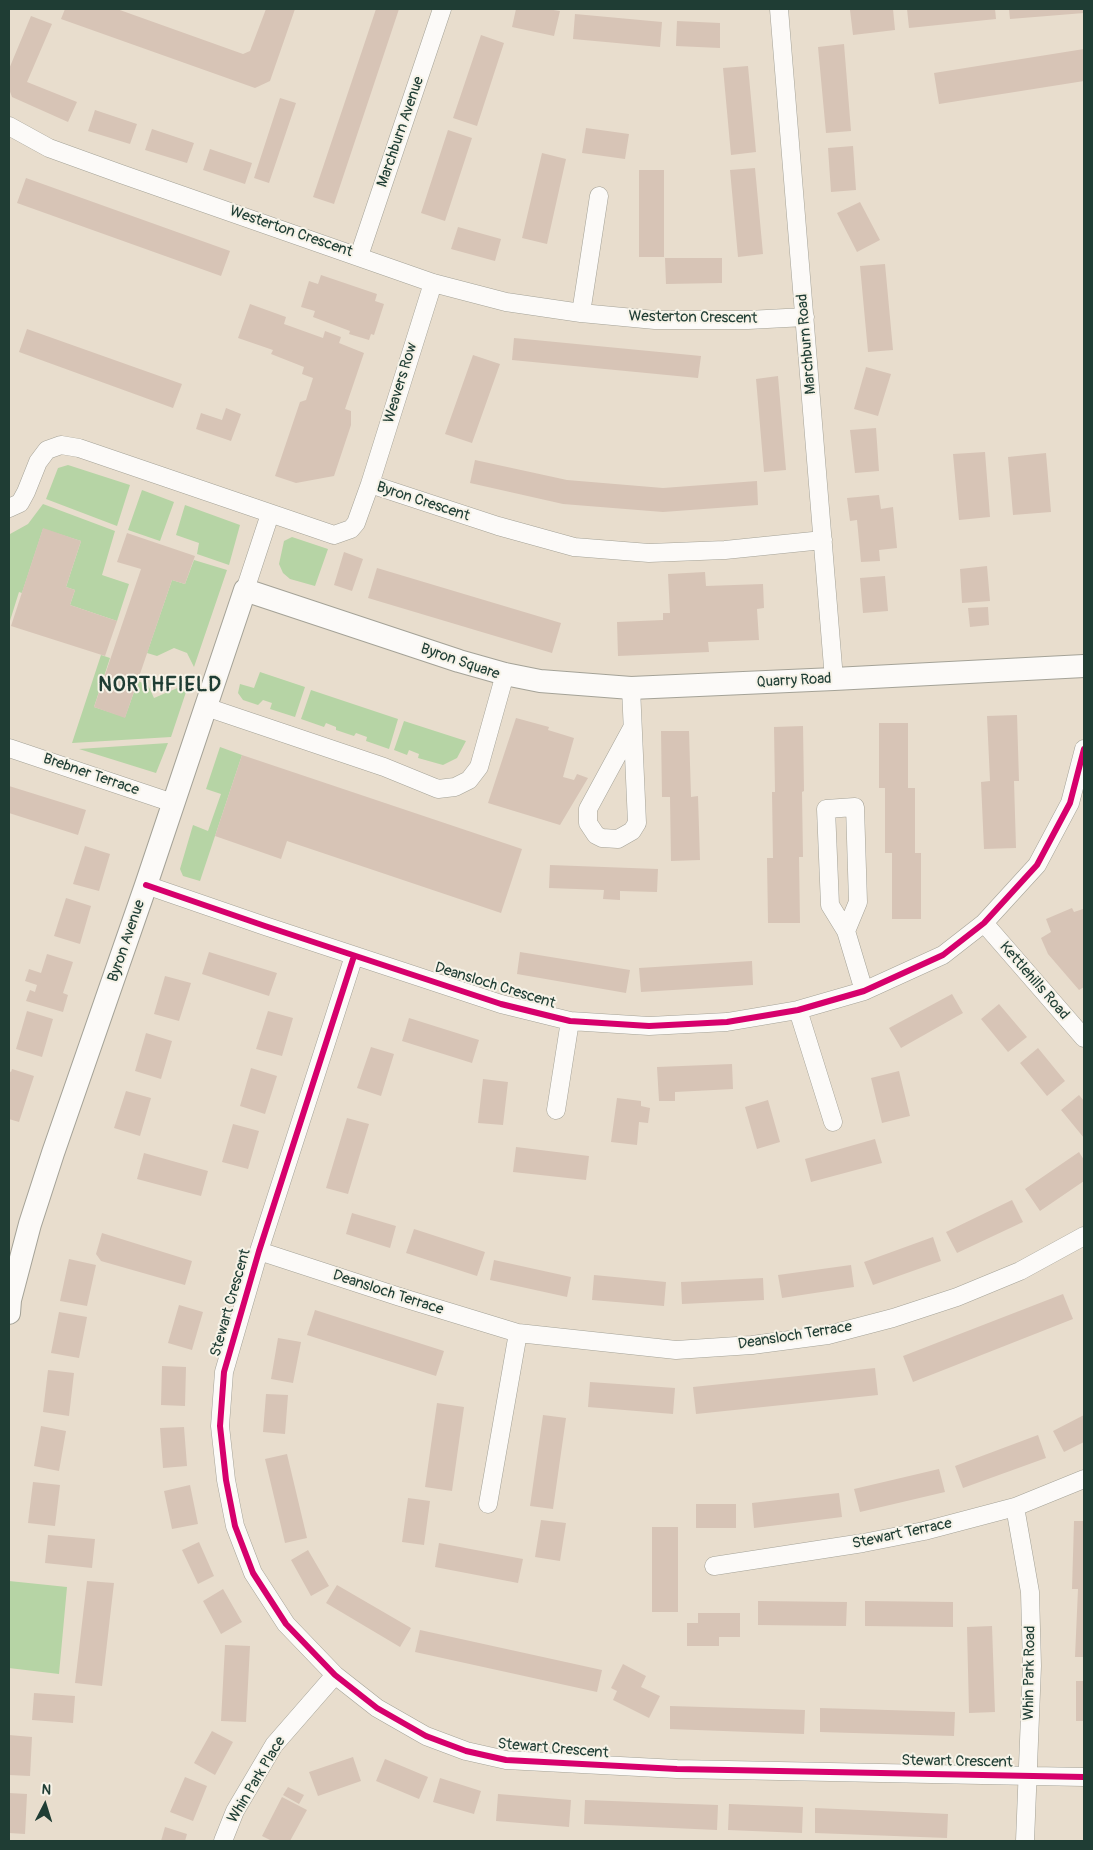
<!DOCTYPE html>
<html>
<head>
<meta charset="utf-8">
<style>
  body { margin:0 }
  #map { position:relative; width:1093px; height:1850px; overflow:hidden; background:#e8ddcd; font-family:Pangolin,sans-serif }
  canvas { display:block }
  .frame { position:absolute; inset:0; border:10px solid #1f3d34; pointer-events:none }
  .north { position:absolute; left:20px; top:1780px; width:50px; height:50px; -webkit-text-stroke:4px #f7f3e8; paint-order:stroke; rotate:5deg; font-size:14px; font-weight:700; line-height:20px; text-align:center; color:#1f3d34 }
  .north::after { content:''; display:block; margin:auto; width:18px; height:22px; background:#1f3d34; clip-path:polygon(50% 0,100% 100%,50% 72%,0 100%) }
</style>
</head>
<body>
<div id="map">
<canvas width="1093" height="1850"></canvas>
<div class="frame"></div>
<div class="north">N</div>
</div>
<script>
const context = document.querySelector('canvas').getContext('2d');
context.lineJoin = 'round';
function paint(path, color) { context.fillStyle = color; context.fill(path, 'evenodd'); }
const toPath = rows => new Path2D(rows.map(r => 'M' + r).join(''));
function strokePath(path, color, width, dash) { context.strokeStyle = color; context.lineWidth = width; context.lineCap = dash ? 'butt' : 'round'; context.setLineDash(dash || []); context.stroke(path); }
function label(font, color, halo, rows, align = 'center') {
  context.font = font + ' Pangolin,sans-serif'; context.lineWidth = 4; context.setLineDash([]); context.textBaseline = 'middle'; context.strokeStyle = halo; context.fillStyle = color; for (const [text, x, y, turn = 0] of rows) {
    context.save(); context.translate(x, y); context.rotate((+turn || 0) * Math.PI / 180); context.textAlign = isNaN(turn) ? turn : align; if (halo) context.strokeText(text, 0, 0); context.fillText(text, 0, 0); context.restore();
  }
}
const green = toPath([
  [68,465,130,485,117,526,46,499,58,468],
  [142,490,174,502,160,541,128,530],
  [43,504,115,531,102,575,129,584,117,621,70,605,75,590,66,587,81,541,43,529,22,593,19,592,9,624,9,537,10,534,28,524],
  [185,505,240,525,229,565,197,554,199,543,176,535],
  [292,537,328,549,315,586,290,579,283,573,279,564,284,541],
  [194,560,227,570,194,667,187,653,174,648,157,656,147,653,172,580,185,584],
  [101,655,110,658,94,707,125,717,138,681,148,685,154,698,189,683,171,737,72,743],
  [260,672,305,687,295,717,270,709,272,703,263,700,258,705,243,700,238,693,240,684,254,688],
  [311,690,398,719,389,749,366,741,367,737,356,733,354,736,336,730,336,727,326,723,324,727,301,719],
  [404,721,466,741,457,758,443,765,418,758,419,754,409,750,407,755,394,750],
  [168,743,156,773,79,749],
  [220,747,242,755,200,881,183,876,180,869,193,825,208,831,221,794,206,789],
  [9,1581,67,1587,59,1674,9,1668]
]);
const building = toPath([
  [65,9,117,9,243,54,250,51,266,9,295,9,270,81,255,88,61,19],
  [376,9,399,9,334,204,313,197],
  [516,9,547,9,560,11,554,36,512,27],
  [858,9,893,9,895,30,853,35,850,10],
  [907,9,995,9,996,19,909,28],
  [1009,9,1084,9,1084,13,1010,19],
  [575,14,662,22,660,47,573,39],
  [31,16,52,24,27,82,77,102,68,122,12,97,9,89,9,69],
  [677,21,720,23,720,48,676,46],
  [481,35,504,43,477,126,453,118],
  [844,44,851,131,826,133,818,47],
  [1084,49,1084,81,939,104,934,73],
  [748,66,756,152,731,155,723,68],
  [280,98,296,103,269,183,254,178],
  [95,110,137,124,130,144,88,131],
  [586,128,629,134,625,159,582,153],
  [152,129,194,143,187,163,145,150],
  [448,130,472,138,445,221,421,213],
  [853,146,856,190,831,192,828,148],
  [210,149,252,163,245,184,203,170],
  [542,153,566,159,547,244,522,238],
  [755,168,763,254,738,257,730,170],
  [639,170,664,170,664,257,639,257],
  [26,178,230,251,221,276,17,203],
  [860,202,880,240,857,252,837,213],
  [458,227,501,239,495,261,451,249],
  [665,258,722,258,722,283,666,284],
  [885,264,893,350,868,352,860,266],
  [321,275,377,294,375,301,384,304,374,335,371,334,369,340,349,334,350,331,313,317,315,311,301,307,309,281,318,284],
  [250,304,286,317,284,324,323,338,325,331,341,337,339,343,364,353,345,409,351,411,351,425,334,476,296,483,275,476,300,402,306,400,313,378,302,374,304,367,271,354,273,350,238,338],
  [27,329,182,384,173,408,19,352],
  [514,338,701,356,698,378,512,360],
  [473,355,500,364,472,443,445,434],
  [866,367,891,374,878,416,854,409],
  [778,376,786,470,764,472,756,379],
  [226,408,241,414,231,441,196,429,201,413,222,420],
  [876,428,879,471,855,473,850,430],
  [985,452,990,517,959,520,953,454],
  [1046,453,1051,512,1013,515,1008,457],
  [475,460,567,480,663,488,757,481,758,505,663,512,563,504,470,483],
  [879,495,881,509,893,507,897,548,879,550,880,561,861,562,857,520,850,521,847,498],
  [43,528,81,541,66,587,75,590,70,605,117,621,105,656,11,626],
  [127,533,195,556,185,584,172,580,125,718,94,707,141,569,117,562],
  [344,552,363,559,352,591,334,585],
  [987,566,990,601,962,603,960,569],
  [377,568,561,623,552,653,368,598],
  [705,572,706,586,763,584,764,608,757,609,759,640,708,642,709,652,618,656,617,622,663,620,663,613,670,613,668,574],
  [885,576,888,611,863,613,860,578],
  [988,607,989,625,970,627,968,608],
  [1017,715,1019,781,1014,781,1016,848,984,849,981,782,990,781,987,716],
  [516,718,549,727,548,730,574,738,563,777,574,780,577,774,588,778,560,825,488,803],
  [879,723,908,723,908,788,915,788,915,853,921,853,921,919,892,919,892,853,885,853,885,788,879,788],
  [803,726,804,791,802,792,803,857,799,857,800,923,768,923,767,858,773,858,772,792,775,792,774,727],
  [661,731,689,731,691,797,698,796,700,860,671,861,670,797,662,797],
  [242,755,522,849,501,913,287,841,281,859,215,836],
  [9,786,86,810,78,835,9,813],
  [85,846,110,854,99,891,73,884],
  [550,865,658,869,657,892,620,891,620,900,603,899,604,890,549,888],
  [66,898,91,906,80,944,54,936],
  [1072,908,1074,912,1083,909,1084,911,1084,987,1079,990,1048,954,1041,938,1051,932,1046,919],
  [209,952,277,973,269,996,202,974],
  [520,952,630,970,626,993,517,974],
  [47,954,73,962,63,993,68,995,63,1012,26,1001,30,990,35,992,37,985,25,981,29,969,41,973],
  [752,961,753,985,641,992,639,968],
  [165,976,191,983,179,1021,154,1014],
  [952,994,963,1013,901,1048,889,1028],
  [999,1004,1027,1037,1008,1052,981,1019],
  [27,1011,53,1019,42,1057,16,1049],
  [268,1011,293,1018,282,1056,256,1049],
  [409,1018,479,1040,472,1063,402,1041],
  [146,1033,172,1041,161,1079,135,1071],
  [371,1047,394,1054,381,1096,357,1088],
  [1038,1048,1065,1081,1047,1096,1020,1063],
  [732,1064,733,1089,675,1092,675,1101,659,1101,657,1067],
  [251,1068,277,1076,265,1114,240,1106],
  [12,1069,34,1076,19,1122,9,1119,9,1071,11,1072],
  [899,1071,910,1116,882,1123,871,1078],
  [483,1079,508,1082,503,1125,478,1123],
  [126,1091,151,1098,140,1136,114,1128],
  [1079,1095,1084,1101,1084,1138,1061,1110],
  [617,1098,641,1101,641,1106,650,1108,648,1123,639,1122,637,1145,611,1142],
  [768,1100,780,1142,757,1149,745,1107],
  [347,1118,369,1124,348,1194,326,1188],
  [233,1124,259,1131,248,1169,222,1162],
  [875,1139,882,1163,811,1182,805,1159],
  [516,1147,589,1156,586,1180,513,1172],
  [1079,1152,1084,1160,1084,1181,1040,1211,1025,1189],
  [144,1153,208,1171,201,1196,137,1179],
  [1012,1200,1023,1222,957,1253,946,1232],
  [352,1213,396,1226,390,1248,346,1234],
  [414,1229,485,1252,477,1276,406,1253],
  [102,1233,192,1261,185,1285,101,1261,96,1254],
  [933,1237,941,1261,873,1285,864,1262],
  [69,1259,96,1265,87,1306,60,1301],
  [494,1260,571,1277,567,1297,490,1280],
  [851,1265,854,1287,782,1298,778,1275],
  [594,1275,666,1282,664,1306,592,1300],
  [763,1278,764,1300,682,1304,681,1282],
  [1063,1294,1073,1319,913,1382,903,1356],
  [179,1305,203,1312,192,1350,168,1343],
  [315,1310,444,1351,436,1376,307,1335],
  [59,1312,87,1317,79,1358,51,1353],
  [278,1338,301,1342,293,1383,271,1379],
  [162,1366,186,1367,185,1406,161,1405],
  [875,1368,878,1395,696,1414,693,1387],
  [48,1370,74,1373,69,1416,43,1412],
  [590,1382,675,1388,673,1414,588,1407],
  [266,1394,288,1395,285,1434,263,1432],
  [437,1403,464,1407,452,1491,425,1487],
  [543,1415,566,1418,553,1509,530,1506],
  [1084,1415,1084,1442,1064,1452,1053,1431],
  [41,1426,66,1431,59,1471,34,1466],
  [184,1427,187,1466,163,1468,160,1428],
  [1038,1435,1046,1458,963,1488,955,1466],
  [287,1454,307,1538,285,1543,265,1459],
  [939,1469,945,1492,860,1512,854,1489],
  [33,1482,60,1485,55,1526,28,1523],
  [190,1485,198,1524,172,1529,164,1491],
  [839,1493,842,1517,754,1528,752,1503],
  [408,1498,430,1501,424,1545,402,1542],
  [696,1504,736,1504,736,1528,696,1528],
  [541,1520,566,1523,560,1561,535,1557],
  [1074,1521,1084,1521,1084,1657,1075,1657,1078,1589,1072,1589],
  [652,1527,678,1527,678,1612,652,1612],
  [48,1535,95,1539,92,1568,45,1563],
  [199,1542,214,1576,198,1584,182,1550],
  [439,1543,523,1559,518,1583,435,1567],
  [308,1550,329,1586,311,1596,291,1560],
  [87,1581,114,1583,102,1686,75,1683],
  [337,1585,411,1628,400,1647,326,1603],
  [223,1589,242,1622,221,1634,203,1601],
  [758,1601,847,1602,846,1626,758,1625],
  [865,1601,953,1602,953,1627,865,1626],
  [698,1613,740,1613,740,1637,719,1637,719,1646,687,1646,687,1623,698,1623],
  [992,1626,995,1712,969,1713,967,1627],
  [420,1630,602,1670,597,1692,415,1652],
  [225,1645,250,1646,246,1722,221,1721],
  [623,1664,646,1676,641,1687,660,1696,649,1718,613,1700,617,1691,611,1688],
  [1076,1681,1084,1681,1084,1721,1076,1721],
  [34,1693,75,1696,73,1723,32,1720],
  [670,1706,805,1710,804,1734,670,1729],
  [820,1708,955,1712,954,1736,820,1732],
  [212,1731,233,1742,215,1775,194,1763],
  [9,1735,32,1737,30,1776,9,1775],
  [353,1757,361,1781,318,1796,309,1772],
  [385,1759,428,1777,419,1799,376,1781],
  [185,1777,207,1786,193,1821,170,1812],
  [440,1778,481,1791,474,1814,433,1802],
  [288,1787,304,1795,299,1804,283,1795],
  [9,1793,27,1794,25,1834,9,1833],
  [498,1794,571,1800,569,1827,496,1821],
  [282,1797,307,1810,290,1841,272,1841,262,1836],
  [585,1800,718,1805,717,1830,584,1824],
  [729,1804,803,1807,802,1833,728,1830],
  [815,1808,948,1814,947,1838,815,1833],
  [165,1827,187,1834,185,1841,161,1841]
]);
const minor = toPath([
  [779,9,834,679],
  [9,126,49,148,121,174,433,283,506,302,581,313,655,320,748,320,805,317],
  [359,256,442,9],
  [581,313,599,196],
  [370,484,433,283],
  [9,508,20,503,26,492,38,462,47,450,61,445,79,448,334,535,351,529,356,523,370,484,498,526,574,547,649,553,725,550,823,540],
  [245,590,270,514],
  [631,688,637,823,632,831,618,839,602,838,596,835,588,823,588,809,632,728],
  [206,707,384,767,438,789,455,787,469,780,479,767,505,674],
  [9,748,173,803],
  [146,885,265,926,501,1004,570,1021,649,1026,727,1022,798,1010,864,991,943,955,984,923,1037,865,1070,803,1084,749],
  [984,923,1084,1038],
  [846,931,858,902,855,807,826,809,830,905,846,931,864,991],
  [354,956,259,1251,224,1372,220,1426,226,1480,235,1526,253,1573,286,1624,335,1675,377,1708,426,1736,466,1751,506,1760,677,1769,1084,1777],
  [798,1010,833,1122],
  [556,1110,570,1021],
  [259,1251,400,1297,518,1333,676,1350,752,1345,828,1335,893,1318,957,1297,1020,1271,1084,1236],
  [488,1504,518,1333],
  [1015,1507,1030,1592,1032,1666,1025,1841],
  [714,1566,863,1543,924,1531,1015,1507,1084,1479],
  [223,1841,235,1811,274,1745,335,1675]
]);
const tertiary = toPath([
  [9,1313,10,1300,30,1224,53,1153,146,885,245,590,459,661,505,674,540,681,631,688,834,679,1084,666]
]);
const cycleway = toPath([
  [146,885,265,926,501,1004,570,1021,649,1026,727,1022,798,1010,864,991,943,955,984,923,1037,865,1070,803,1084,749],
  [354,956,259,1251,224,1372,220,1426,226,1480,235,1526,253,1573,286,1624,335,1675,377,1708,426,1736,466,1751,506,1760,677,1769,1084,1777]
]);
const streetNames = [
  ["Marchburn Avenue",401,132,-71],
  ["Westerton Crescent",291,232,19],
  ["Westerton Crescent",693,318,1],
  ["Marchburn Road",807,344,-95],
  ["Weavers Row",401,383,-73],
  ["Byron Crescent",423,502,18],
  ["Byron Square",460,662,19],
  ["Quarry Road",794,681,-3],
  ["Brebner Terrace",91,775,19],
  ["Byron Avenue",127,941,-71],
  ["Kettlehills Road",1034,981,49],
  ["Deansloch Crescent",495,986,17],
  ["Deansloch Terrace",388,1293,18],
  ["Stewart Crescent",231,1303,-74],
  ["Deansloch Terrace",795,1336,-9],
  ["Stewart Terrace",902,1534,-12],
  ["Whin Park Road",1030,1673,-89],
  ["Stewart Crescent",553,1749,5],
  ["Stewart Crescent",957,1762,1],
  ["Whin Park Place",257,1780,-59]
];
const districtNames = [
  ["NORTHFIELD",160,686]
];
paint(green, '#b6d4a5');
paint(building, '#d7c4b6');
strokePath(minor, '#a4a297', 19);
strokePath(tertiary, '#a4a297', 24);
strokePath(minor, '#fcfaf8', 18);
strokePath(tertiary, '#fcfaf8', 22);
strokePath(cycleway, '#d6006c', 6);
label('15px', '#1f3d34', '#f7f3e8', streetNames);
context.letterSpacing = '1px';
label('bold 20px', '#1f3d34', '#f7f3e8', districtNames);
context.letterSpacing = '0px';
</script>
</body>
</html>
